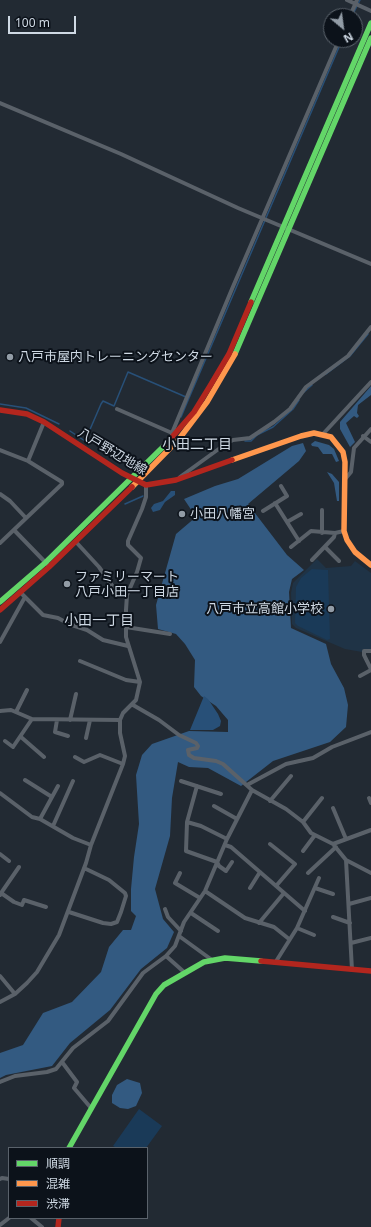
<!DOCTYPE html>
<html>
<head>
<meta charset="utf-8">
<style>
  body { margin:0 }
  #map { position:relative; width:371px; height:1227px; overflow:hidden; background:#222a33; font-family:"Noto Sans","Noto Sans JP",sans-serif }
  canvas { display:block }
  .legend { position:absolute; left:8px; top:1147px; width:140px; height:72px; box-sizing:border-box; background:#0c121a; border:1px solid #5a626b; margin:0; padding:5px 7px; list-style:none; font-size:12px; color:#cfd9e4 }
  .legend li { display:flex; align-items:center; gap:8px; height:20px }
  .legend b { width:20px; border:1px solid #5a626b }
  .north { position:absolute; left:323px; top:8px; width:40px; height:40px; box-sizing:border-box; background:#0c121a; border:1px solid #5a626b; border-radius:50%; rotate:151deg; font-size:11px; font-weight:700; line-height:16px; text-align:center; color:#cfd9e4 }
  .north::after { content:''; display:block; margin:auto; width:14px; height:18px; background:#929ca6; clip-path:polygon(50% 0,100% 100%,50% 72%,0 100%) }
  .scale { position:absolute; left:8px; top:16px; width:68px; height:18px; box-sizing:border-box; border:2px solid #cfd9e4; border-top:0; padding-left:5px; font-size:12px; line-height:14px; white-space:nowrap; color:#cfd9e4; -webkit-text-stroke:3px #0c121a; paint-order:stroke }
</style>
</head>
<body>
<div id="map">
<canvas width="371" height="1227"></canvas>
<ul class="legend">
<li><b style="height:5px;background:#63d668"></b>順調</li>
<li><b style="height:5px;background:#ff974d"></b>混雑</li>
<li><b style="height:5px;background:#b3261e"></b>渋滞</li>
</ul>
<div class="north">N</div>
<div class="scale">100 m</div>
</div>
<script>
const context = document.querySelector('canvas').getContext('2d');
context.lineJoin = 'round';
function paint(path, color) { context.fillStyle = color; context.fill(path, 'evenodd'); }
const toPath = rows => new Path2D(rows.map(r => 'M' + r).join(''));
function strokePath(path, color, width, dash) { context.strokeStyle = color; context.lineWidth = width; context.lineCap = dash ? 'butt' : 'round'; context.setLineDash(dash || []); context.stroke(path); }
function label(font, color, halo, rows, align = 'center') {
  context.font = font + ' "Noto Sans","Noto Sans JP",sans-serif'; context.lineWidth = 4; context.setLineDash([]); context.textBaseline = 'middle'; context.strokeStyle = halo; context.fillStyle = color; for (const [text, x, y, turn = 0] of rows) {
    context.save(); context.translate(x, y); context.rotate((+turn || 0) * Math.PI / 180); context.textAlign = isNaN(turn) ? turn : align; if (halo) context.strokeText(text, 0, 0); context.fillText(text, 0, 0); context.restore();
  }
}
const built = toPath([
  [317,559,326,568,351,566,355,561,371,573,371,649,363,649,362,652,345,649,296,628,292,624,291,593,293,583]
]);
const green = toPath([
  [312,569,328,570,330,639,327,640,298,626,295,623,296,587,301,578],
  [139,1109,162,1126,146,1148,117,1148,113,1146]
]);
const forest = toPath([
  [371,386,371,395,358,405,357,413,359,416,357,418,354,416,346,423,355,442,350,447,340,429,340,422],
  [315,441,329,445,334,449,339,461,336,462,332,454,323,454,318,447,312,446,311,444],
  [303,443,306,451,299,461,248,504,287,555,304,570,292,579,289,592,291,628,326,644,331,664,344,688,348,705,346,727,330,742,273,761,241,786,208,768,189,767,178,762,172,798,170,836,155,889,163,919,174,932,167,948,141,969,110,1010,70,1043,52,1066,6,1075,0,1078,0,1053,23,1045,43,1013,72,1002,101,972,109,947,123,930,131,930,136,916,131,911,131,889,134,857,139,824,136,775,142,755,152,744,189,731,228,732,228,720,216,706,201,696,194,687,195,660,185,644,176,634,158,629,156,605,176,534,196,517,184,499,215,486,238,479,292,446],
  [327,472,332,474,339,482,339,501,337,501,334,483],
  [127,1079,140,1083,142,1093,136,1106,128,1109,120,1108,112,1103,112,1095,117,1085]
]);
const water = toPath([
  [171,491,175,491,175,495,165,502,160,510,153,512,151,508,154,504,163,501],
  [204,696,208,699,218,714,221,721,220,726,213,730,190,730]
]);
const stream = toPath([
  [352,16,360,0],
  [326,374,350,356,368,334],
  [304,392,312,385],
  [189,398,342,40],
  [0,404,26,408,59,424],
  [181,417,189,398],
  [70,431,85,441,101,404,103,401,114,406,128,372,186,397],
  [245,441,251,441,257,435,273,427,293,409,299,400],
  [125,504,143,496]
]);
const street = toPath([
  [347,0,371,11],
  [350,16,357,0],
  [0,103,121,154,238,208,371,264],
  [117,409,172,433],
  [323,434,371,382],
  [363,436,371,442],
  [172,438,172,433,232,289,339,40],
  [0,450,28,461,62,482,62,484,0,543],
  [28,461,44,422],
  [180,477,227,443,233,440,250,438,274,422,290,409,306,387,348,356,371,327],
  [346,478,351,472,354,448,371,429],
  [0,494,10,501,26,518],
  [275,503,299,541],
  [322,510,322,533],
  [263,511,287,496,281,486],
  [287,522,301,514],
  [14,530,47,564],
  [76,542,99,567,113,587,127,595],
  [291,547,311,531,335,533,344,531],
  [325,547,339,561],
  [312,560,334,537,335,533],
  [21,593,43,615,58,618,69,624,87,630,103,640,128,646],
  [126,627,170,634],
  [0,642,25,597],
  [371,651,364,651,364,655,371,669],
  [80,661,126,680,140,682],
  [360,676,371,670],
  [133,705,159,720,179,735,196,743,198,746,197,748,188,750,189,755,194,758,216,761,223,764,252,790,286,809,303,822,311,833,333,844,346,860,371,873],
  [0,711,11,710,32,719,120,720],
  [16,712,27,690],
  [57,720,55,732,68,736],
  [70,720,76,694],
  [21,737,44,757],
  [86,738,90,720],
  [5,741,13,747,32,719],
  [75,757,84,762,100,755,123,764],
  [25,780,52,797],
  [181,781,221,794],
  [247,785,286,764,313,758,332,747,371,732],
  [197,786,187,822,201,826,227,839],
  [0,793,32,817,40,819,73,838,91,845],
  [369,798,371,803],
  [270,801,291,776],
  [214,806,237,819],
  [333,808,346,839],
  [40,819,58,786],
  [187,822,186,851,217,862,219,866,226,871,232,862],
  [303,822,322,798],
  [53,826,73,781],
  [270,844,295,864,276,886],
  [333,844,371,830],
  [225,845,231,847,305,911],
  [303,851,315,835],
  [0,854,9,861],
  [346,860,352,970],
  [180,873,175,883,200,898],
  [308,873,336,847],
  [250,888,260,872],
  [315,888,333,894],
  [205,891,245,918,274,927,289,939],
  [1,893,19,867],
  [0,895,1,893,14,902,22,905,24,900,46,907],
  [349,904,371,898],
  [165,909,168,917,181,931],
  [69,912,103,923,111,924,117,922,121,912,126,896,125,893,109,880,84,868],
  [191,913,218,931],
  [333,917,350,923],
  [259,923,284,893],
  [297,928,314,935],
  [179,936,212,960],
  [351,943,371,938],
  [166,956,184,972],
  [275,963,297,928,319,878],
  [0,976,15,994],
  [0,1002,15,994,27,983,37,972,59,935,86,863,91,845,123,764,125,756,120,733,120,720,123,713,136,700,140,682,126,637,126,610,127,595,137,572,141,558,128,545,128,541,142,509,146,497,146,485],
  [62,1062,77,1082,74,1088,91,1108],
  [0,1082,15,1076,47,1072,56,1069,73,1048,108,1021,143,973,166,956,175,946,184,922,205,891,227,839,252,790],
  [0,1179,2,1178,9,1179],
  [31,1218,42,1227],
  [0,1225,9,1218]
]);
const fast = toPath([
  [251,302,371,23],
  [235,354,371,38],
  [0,602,45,563,165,445],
  [69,1148,156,994,164,985,204,962,225,958,261,961]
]);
const slow = toPath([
  [232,460,301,436,314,433,331,437,343,452,345,462,344,531,347,540,355,552,371,565],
  [132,487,179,439,207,402,235,354]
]);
const jam = toPath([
  [0,410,27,414,44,422,122,473,146,485,176,480,232,460],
  [165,445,194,412,210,386,229,354,251,302],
  [0,610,49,567,132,487],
  [261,961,371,971],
  [58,1227,59,1218]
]);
const markers = [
  [10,357,4,"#929ca6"],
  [182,514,4,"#929ca6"],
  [67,584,4,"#929ca6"],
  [331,609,4,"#929ca6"]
];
const poiNames = [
  ["八戸市屋内トレーニングセンター",18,357],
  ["小田八幡宮",190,514],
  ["ファミリーマート",75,577],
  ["八戸小田一丁目店",75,592],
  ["八戸市立高館小学校",323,609,"right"]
];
const streetNames = [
  ["八戸野辺地線",112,452,31]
];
const neighbourhoodNames = [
  ["小田二丁目",197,445],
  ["小田一丁目",99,621]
];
paint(built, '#1f3346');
paint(green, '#1a3a58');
paint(forest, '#335a81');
paint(water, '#285078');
strokePath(stream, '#285078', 1.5);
strokePath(street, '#5a6169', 4);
strokePath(fast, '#63d668', 5.5);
strokePath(slow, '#ff974d', 5.5);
strokePath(jam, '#b3261e', 5.5);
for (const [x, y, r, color] of markers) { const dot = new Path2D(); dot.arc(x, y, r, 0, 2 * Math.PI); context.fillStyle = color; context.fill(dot); strokePath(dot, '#0c121a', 1.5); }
label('13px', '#cfd9e4', '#0c121a', poiNames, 'left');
label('13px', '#cfd9e4', '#0c121a', streetNames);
label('14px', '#cfd9e4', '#0c121a', neighbourhoodNames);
</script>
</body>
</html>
